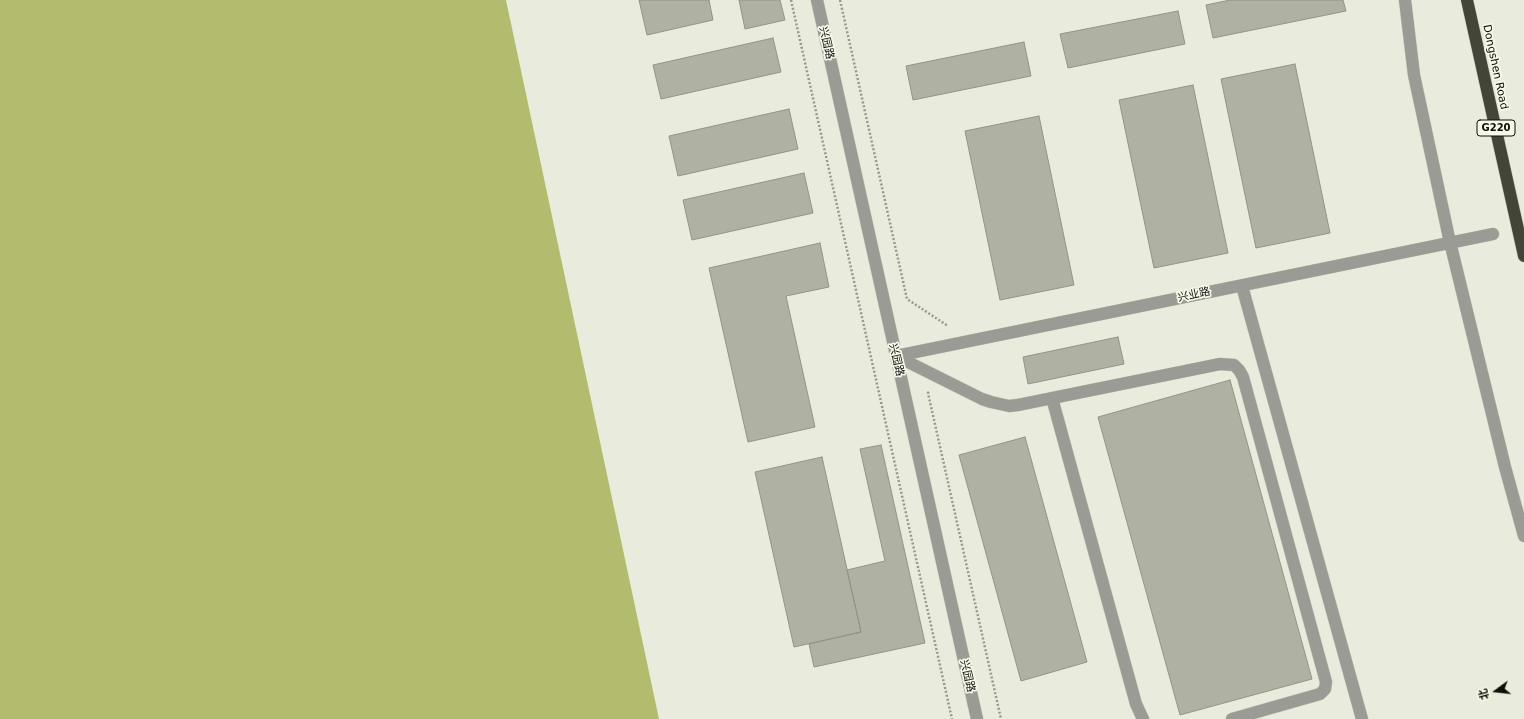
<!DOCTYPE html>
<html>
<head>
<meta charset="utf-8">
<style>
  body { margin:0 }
  #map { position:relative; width:1524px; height:719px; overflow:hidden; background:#e9ecdc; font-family:"DejaVu Sans","Noto Sans SC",sans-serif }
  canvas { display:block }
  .north { position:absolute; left:1476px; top:671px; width:40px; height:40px; -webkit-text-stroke:3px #f6f9e9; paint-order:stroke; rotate:255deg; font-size:11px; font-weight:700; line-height:16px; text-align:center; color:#0e0e09 }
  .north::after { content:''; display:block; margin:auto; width:14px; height:18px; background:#0e0e09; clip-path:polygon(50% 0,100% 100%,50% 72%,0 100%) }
</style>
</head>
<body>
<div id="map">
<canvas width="1524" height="719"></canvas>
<div class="north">北</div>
</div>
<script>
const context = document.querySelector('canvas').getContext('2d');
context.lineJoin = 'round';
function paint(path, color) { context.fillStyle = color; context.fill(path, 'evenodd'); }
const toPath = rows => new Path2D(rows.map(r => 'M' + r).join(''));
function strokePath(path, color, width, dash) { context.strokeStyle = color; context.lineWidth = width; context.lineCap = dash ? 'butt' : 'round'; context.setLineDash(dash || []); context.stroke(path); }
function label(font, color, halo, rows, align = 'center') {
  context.font = font + ' "DejaVu Sans","Noto Sans SC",sans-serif'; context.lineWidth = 3.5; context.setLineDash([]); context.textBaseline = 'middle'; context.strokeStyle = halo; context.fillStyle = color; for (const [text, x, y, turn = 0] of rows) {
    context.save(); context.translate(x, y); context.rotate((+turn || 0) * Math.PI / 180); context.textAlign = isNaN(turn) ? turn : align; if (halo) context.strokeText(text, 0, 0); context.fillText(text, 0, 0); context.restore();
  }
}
const forest = toPath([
  [0,0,506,0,659,719,0,719]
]);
const building = toPath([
  [639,0,709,0,713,20,647,35,639,0],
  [739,0,780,0,785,20,745,29,739,0],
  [1230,0,1343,0,1346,11,1213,38,1206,5,1230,0],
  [1178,11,1185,44,1068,68,1060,34,1178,11],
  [773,38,781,72,661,99,653,65,773,38],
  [1024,42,1031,76,913,100,906,66,1024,42],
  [1295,64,1330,233,1256,248,1221,79,1295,64],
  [1193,85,1228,253,1154,268,1119,100,1193,85],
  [789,109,798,149,678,176,669,136,789,109],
  [1039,116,1074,285,1000,300,965,131,1039,116],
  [804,173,813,213,692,240,683,200,804,173],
  [820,243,829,287,786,296,815,427,748,442,709,268,820,243],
  [1118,337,1124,364,1028,384,1023,357,1118,337],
  [1230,380,1312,679,1180,715,1098,417,1230,380],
  [1025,437,1087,662,1021,681,959,455,1025,437],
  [881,445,925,643,814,667,809,644,861,632,847,570,885,561,860,449,881,445],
  [822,457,861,632,794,647,755,472,822,457]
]);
const path = toPath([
  [791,0,952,719],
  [840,0,907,299,948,326],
  [929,392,928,393,1001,719]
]);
const minor = toPath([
  [817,0,977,719],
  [1405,0,1414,75,1449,238,1505,467,1524,536],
  [1242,286,1362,719],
  [896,356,982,399,991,402,1009,406,1018,405,1220,364,1234,365,1239,370,1243,377,1326,682,1325,689,1320,694,1232,719],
  [896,356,1493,234],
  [1052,398,1136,704,1143,719]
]);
const highway = toPath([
  [1467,0,1524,256]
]);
const shields = [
  [1496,128,38]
];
const shieldNames = [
  ["G220",1496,128]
];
const streetNames = [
  ["兴园路",826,43,77],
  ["Dongshen Road",1495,67,78],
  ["兴业路",1194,295,-12],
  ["兴园路",896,360,77],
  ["兴园路",967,676,77]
];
paint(forest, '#b3bc6e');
paint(building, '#afb2a3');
strokePath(building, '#929485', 1);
strokePath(minor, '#c6c8ba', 13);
strokePath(highway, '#c6c8ba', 13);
strokePath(path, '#97998d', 2.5, [2, 2]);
strokePath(minor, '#9a9b95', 12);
strokePath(highway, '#434538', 12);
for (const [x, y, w] of shields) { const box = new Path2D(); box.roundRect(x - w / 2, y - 8, w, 16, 3); context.fillStyle = '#f6f9e9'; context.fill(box); strokePath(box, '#0e0e09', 1); }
label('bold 10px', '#0e0e09', null, shieldNames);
label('11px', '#0e0e09', '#f6f9e9', streetNames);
</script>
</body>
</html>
